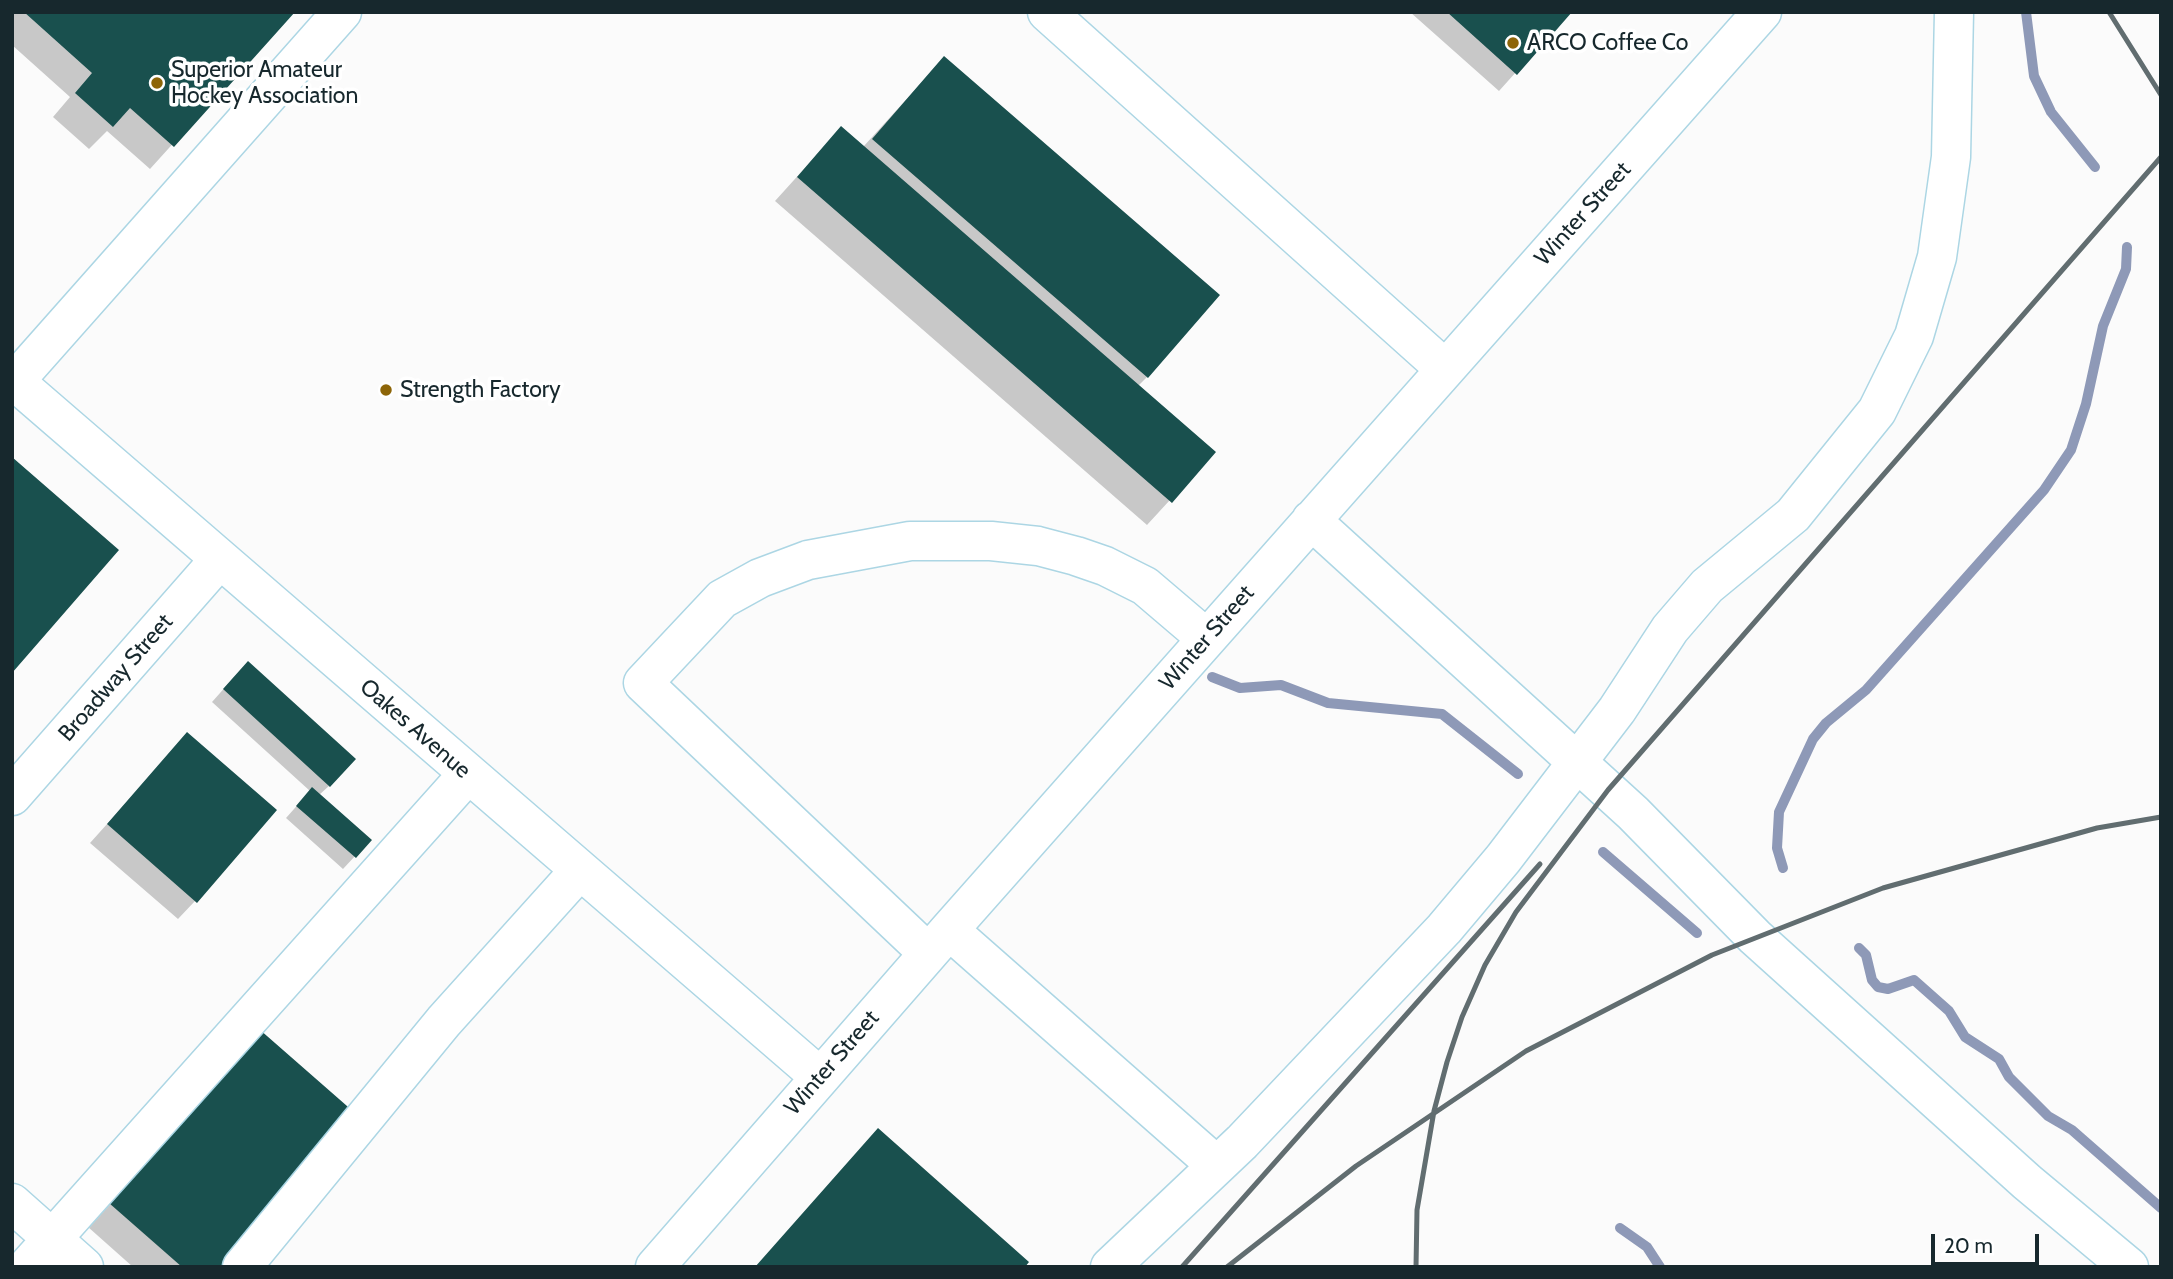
<!DOCTYPE html>
<html>
<head>
<meta charset="utf-8">
<style>
  body { margin:0 }
  #map { position:relative; width:2173px; height:1279px; overflow:hidden; background:#fbfbfb; font-family:Cabin,sans-serif }
  canvas { display:block }
  .frame { position:absolute; inset:0; border:14px solid #17282d; pointer-events:none }
  .scale { position:absolute; left:1931px; top:1234px; width:108px; height:32px; box-sizing:border-box; border:4px solid #17282d; border-top:0; padding-left:9px; font-size:21px; line-height:24px; white-space:nowrap; color:#17282d; -webkit-text-stroke:5px #fff; paint-order:stroke }
</style>
</head>
<body>
<div id="map">
<canvas width="2173" height="1279"></canvas>
<div class="frame"></div>
<div class="scale">20 m</div>
</div>
<script>
const context = document.querySelector('canvas').getContext('2d');
context.lineJoin = 'round';
function paint(path, color) { context.fillStyle = color; context.fill(path, 'evenodd'); }
const toPath = rows => new Path2D(rows.map(r => 'M' + r).join(''));
function strokePath(path, color, width, dash) { context.strokeStyle = color; context.lineWidth = width; context.lineCap = dash ? 'butt' : 'round'; context.setLineDash(dash || []); context.stroke(path); }
function label(font, color, halo, rows, align = 'center') {
  context.font = font + ' Cabin,sans-serif'; context.lineWidth = 7; context.setLineDash([]); context.textBaseline = 'middle'; context.strokeStyle = halo; context.fillStyle = color; for (const [text, x, y, turn = 0] of rows) {
    context.save(); context.translate(x, y); context.rotate((+turn || 0) * Math.PI / 180); context.textAlign = isNaN(turn) ? turn : align; if (halo) context.strokeText(text, 0, 0); context.fillText(text, 0, 0); context.restore();
  }
}
const shadow = toPath([
  [12,12,292,12,150,169,107,131,89,149,53,117,70,97,12,45],
  [1410,12,1570,12,1499,91],
  [944,58,1147,377,1138,386,1214,452,1147,525,775,201,841,128,863,147],
  [236,675,329,786,319,795,370,840,343,869,286,818,310,791,212,702],
  [187,735,195,901,178,919,90,843],
  [236,1055,221,1267,133,1267,88,1227]
]);
const stream = toPath([
  [2026,12,2034,76,2051,112,2095,167],
  [1212,677,1240,688,1281,685,1328,703,1442,714,1518,774],
  [1603,852,1697,933],
  [1783,868,1777,848,1779,812,1813,739,1826,723,1866,690,2044,490,2071,450,2086,404,2103,326,2126,269,2127,247],
  [1859,948,1866,955,1872,980,1878,987,1888,989,1914,980,1949,1011,1965,1037,1999,1059,2009,1077,2048,1116,2072,1130,2161,1208],
  [1620,1228,1647,1247,1660,1267]
]);
const building = toPath([
  [24,12,295,12,174,147,130,108,113,127,75,93,92,73],
  [1447,12,1572,12,1517,75],
  [944,56,1220,295,1148,378,872,139],
  [841,126,1216,452,1172,503,797,177],
  [12,457,119,550,12,673],
  [248,661,356,759,330,787,223,689],
  [187,732,277,810,197,903,107,824],
  [312,787,372,840,356,858,296,806],
  [259,1029,355,1113,223,1267,182,1267,109,1203],
  [878,1128,1029,1262,1025,1267,755,1267]
]);
const minor = toPath([
  [1047,12,1445,369],
  [12,379,820,1077],
  [15,381,342,12],
  [1311,520,1633,813,1755,937,2027,1182,2129,1267],
  [12,796,219,560],
  [949,930,1216,1165],
  [928,953,643,683,722,599,760,578,808,560,910,541,991,541,1038,546,1076,556,1105,566,1145,586,1206,638],
  [12,1203,84,1267],
  [27,1267,468,774],
  [242,1267,444,1021,580,870],
  [655,1267,949,930,1762,12],
  [1110,1267,1242,1142,1444,929,1503,859,1617,710,1670,629,1707,586,1793,515,1877,411,1914,336,1937,257,1951,157,1954,12]
]);
const rail = toPath([
  [2109,12,2161,95],
  [1182,1267,1540,864],
  [1227,1267,1356,1166,1526,1051,1712,955,1883,888,2097,828,2161,817],
  [1416,1267,1417,1210,1434,1111,1447,1062,1462,1017,1485,965,1516,912,1608,790,2161,157]
]);
const markers = [
  [1513,43,7,"#8d6508"],
  [157,83,7,"#8d6508"],
  [386,390,7,"#8d6508"]
];
const poiNames = [
  ["ARCO Coffee Co",1527,43],
  ["Superior Amateur",171,70],
  ["Hockey Association",171,96],
  ["Strength Factory",400,390]
];
const streetNames = [
  ["Winter Street",1583,214,-48],
  ["Winter Street",1207,638,-49],
  ["Broadway Street",116,678,-49],
  ["Oakes Avenue",415,729,41],
  ["Winter Street",832,1063,-49]
];
paint(shadow, '#0003');
strokePath(stream, '#8e99b7', 10);
paint(building, '#19504e');
strokePath(minor, '#acd6e4', 41);
strokePath(minor, '#fff', 38);
strokePath(rail, '#616d70', 5);
for (const [x, y, r, color] of markers) { const dot = new Path2D(); dot.arc(x, y, r, 0, 2 * Math.PI); context.fillStyle = color; context.fill(dot); strokePath(dot, '#fff', 2.5); }
label('23px', '#17282d', '#fff', poiNames, 'left');
label('23px', '#17282d', '#fff', streetNames);
</script>
</body>
</html>
